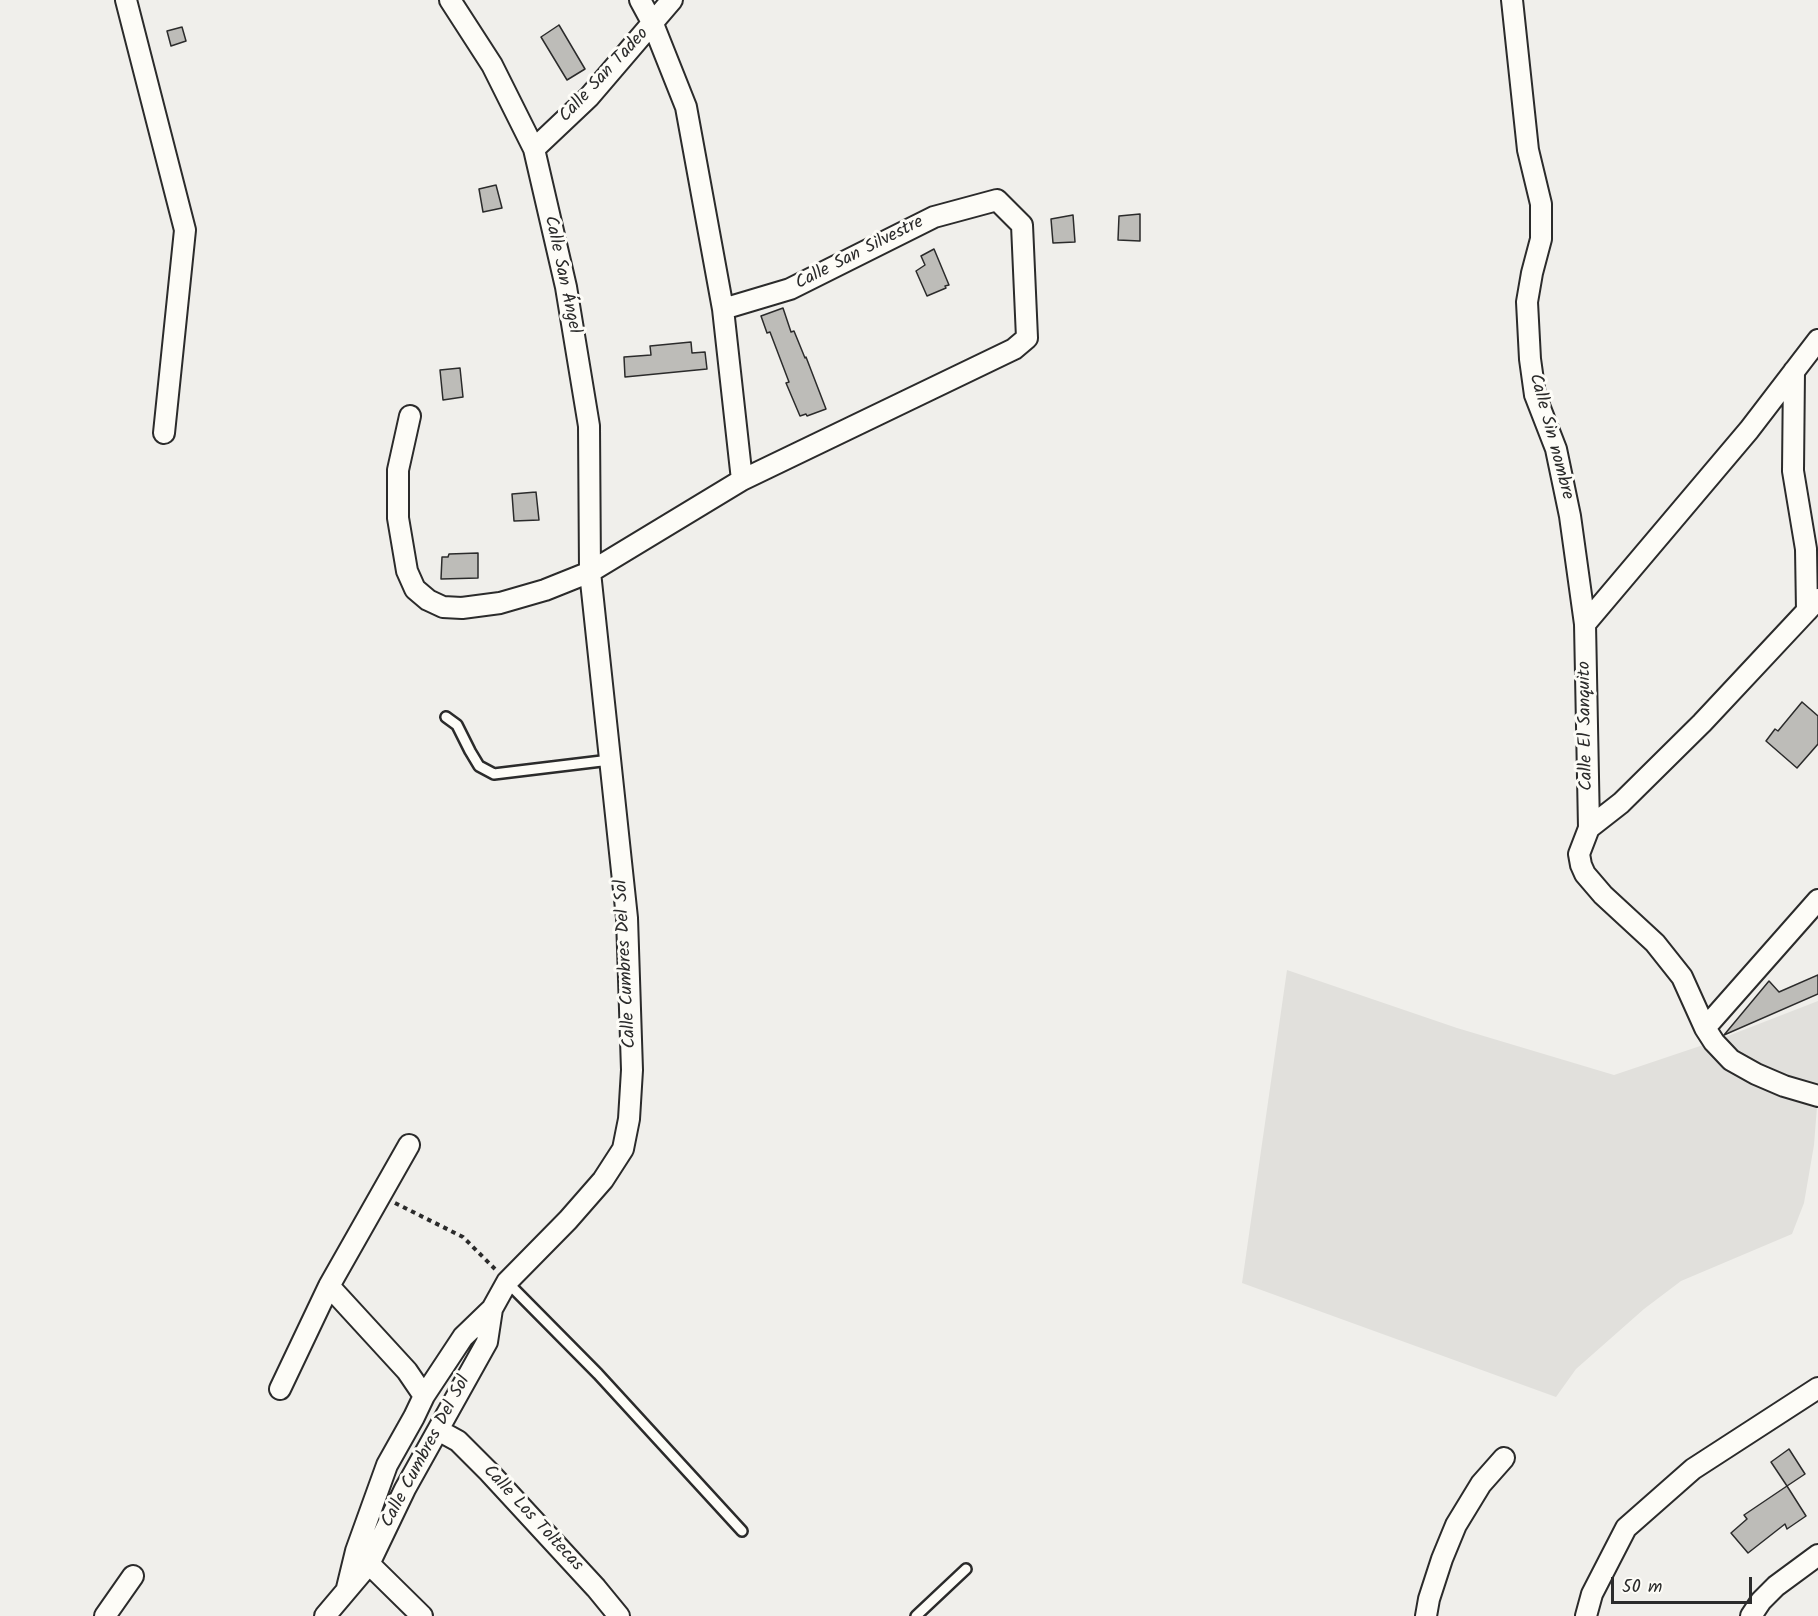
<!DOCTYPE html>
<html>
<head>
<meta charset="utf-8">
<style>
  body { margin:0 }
  #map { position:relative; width:1818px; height:1616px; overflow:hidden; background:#f0efeb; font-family:Kalam,sans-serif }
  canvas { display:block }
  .scale { position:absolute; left:1611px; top:1577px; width:141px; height:27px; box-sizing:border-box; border:3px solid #2b2b2b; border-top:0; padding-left:8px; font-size:18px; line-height:21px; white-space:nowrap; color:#2b2b2b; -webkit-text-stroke:4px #fdfcf7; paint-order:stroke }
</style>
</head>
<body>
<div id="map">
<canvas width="1818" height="1616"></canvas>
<div class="scale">50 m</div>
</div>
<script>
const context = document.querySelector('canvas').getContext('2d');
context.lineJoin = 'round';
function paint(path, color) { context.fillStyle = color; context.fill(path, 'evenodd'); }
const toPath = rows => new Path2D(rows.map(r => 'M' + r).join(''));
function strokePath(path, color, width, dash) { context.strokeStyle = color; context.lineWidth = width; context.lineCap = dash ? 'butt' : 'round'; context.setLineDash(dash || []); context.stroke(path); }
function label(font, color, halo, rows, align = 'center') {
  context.font = font + ' Kalam,sans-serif'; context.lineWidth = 6; context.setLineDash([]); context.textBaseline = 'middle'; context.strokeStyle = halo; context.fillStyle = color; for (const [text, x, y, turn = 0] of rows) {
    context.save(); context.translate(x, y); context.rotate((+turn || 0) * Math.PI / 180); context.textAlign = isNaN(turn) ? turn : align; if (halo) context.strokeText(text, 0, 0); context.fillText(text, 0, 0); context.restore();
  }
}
const built = toPath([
  [1287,970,1457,1028,1614,1075,1715,1041,1818,1001,1818,1094,1814,1145,1804,1203,1792,1234,1681,1281,1644,1309,1576,1369,1556,1397,1242,1283]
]);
const building = toPath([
  [559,25,585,69,567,80,541,37,559,25],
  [182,27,186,41,171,46,167,31,182,27],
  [496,185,502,208,483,212,479,189,496,185],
  [1140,214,1140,241,1118,240,1119,216,1140,214],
  [1073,215,1075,242,1053,243,1051,219,1073,215],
  [934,249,949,285,945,286,946,288,927,296,916,271,925,265,921,256,934,249],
  [783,308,791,332,794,331,805,358,806,357,826,409,807,416,806,414,800,416,786,383,789,382,770,332,767,333,761,316,783,308],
  [691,342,692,353,705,352,707,369,625,377,624,357,651,355,650,346,691,342],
  [460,368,463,397,443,400,440,370,460,368],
  [536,492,539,520,514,521,512,494,536,492],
  [478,553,478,578,441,579,442,557,448,557,449,554,478,553],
  [1802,702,1818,716,1818,744,1797,768,1766,741,1775,729,1778,731,1802,702],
  [1818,975,1818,994,1724,1035,1769,981,1779,992,1818,975],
  [1789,1449,1805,1474,1787,1486,1771,1462,1789,1449],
  [1787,1486,1806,1516,1787,1529,1785,1524,1748,1553,1731,1533,1747,1519,1744,1515,1787,1486]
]);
const path = toPath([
  [395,1203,463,1237,495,1269]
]);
const service = toPath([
  [446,717,457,725,470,751,479,766,494,774,610,760],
  [507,1282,598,1374,742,1531],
  [916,1616,966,1569]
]);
const minor = toPath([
  [126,0,185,230,164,433],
  [640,0,653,24,686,107,723,309,742,480],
  [1512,0,1528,150,1541,204,1541,239,1532,273,1527,302,1530,359,1535,395,1556,449,1570,516,1585,624,1589,828],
  [534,149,589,97,672,0],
  [1794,371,1793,471,1806,549,1807,611],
  [410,416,398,470,398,518,407,571,415,589,428,600,443,607,462,608,500,603,545,590,590,572,742,480,1014,349,1027,338,1022,225,997,200,934,217,790,289,723,309],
  [1818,599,1702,723,1621,803,1589,828,1579,854,1581,865,1585,874,1603,895,1655,943,1682,977,1705,1028,1714,1042,1731,1060,1756,1074,1784,1086,1818,1096],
  [1585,624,1749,430,1818,340],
  [1705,1028,1818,900],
  [329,1286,407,1371,424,1396],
  [280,1389,329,1286,409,1145],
  [438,1430,458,1441,489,1472,596,1588,619,1616],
  [360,1555,422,1616],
  [347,1588,356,1551,387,1465,414,1417,424,1396,463,1337,492,1309,507,1282,568,1220,603,1180,623,1149,629,1119,632,1070,627,918,590,572,589,426,566,287,534,149,492,65,450,0],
  [105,1616,133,1576],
  [325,1616,369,1564,405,1489,487,1342,492,1309],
  [1426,1616,1429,1599,1442,1559,1456,1525,1481,1484,1504,1458],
  [1586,1616,1592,1594,1626,1528,1693,1469,1818,1388],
  [1751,1616,1761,1601,1776,1586,1818,1555]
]);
const streetNames = [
  ["Calle San Tadeo",605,76,-47],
  ["Calle San Silvestre",860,254,-27],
  ["Calle San Ángel",561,275,78],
  ["Calle Sin nombre",1550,437,75],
  ["Calle El Sanquito",1587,726,-91],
  ["Calle Cumbres Del Sol",627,964,-93],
  ["Calle Cumbres Del Sol",427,1452,-62],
  ["Calle Los Toltecas",532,1519,47]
];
paint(built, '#e1e0dc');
paint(building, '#bdbcb8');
strokePath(building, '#2b2b2b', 1.5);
strokePath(service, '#2b2b2b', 14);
strokePath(minor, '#2b2b2b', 24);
strokePath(path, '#2b2b2b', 4, [4.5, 4.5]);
strokePath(service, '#fdfcf7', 9);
strokePath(minor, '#fdfcf7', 20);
label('18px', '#2b2b2b', '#fdfcf7', streetNames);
</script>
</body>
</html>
